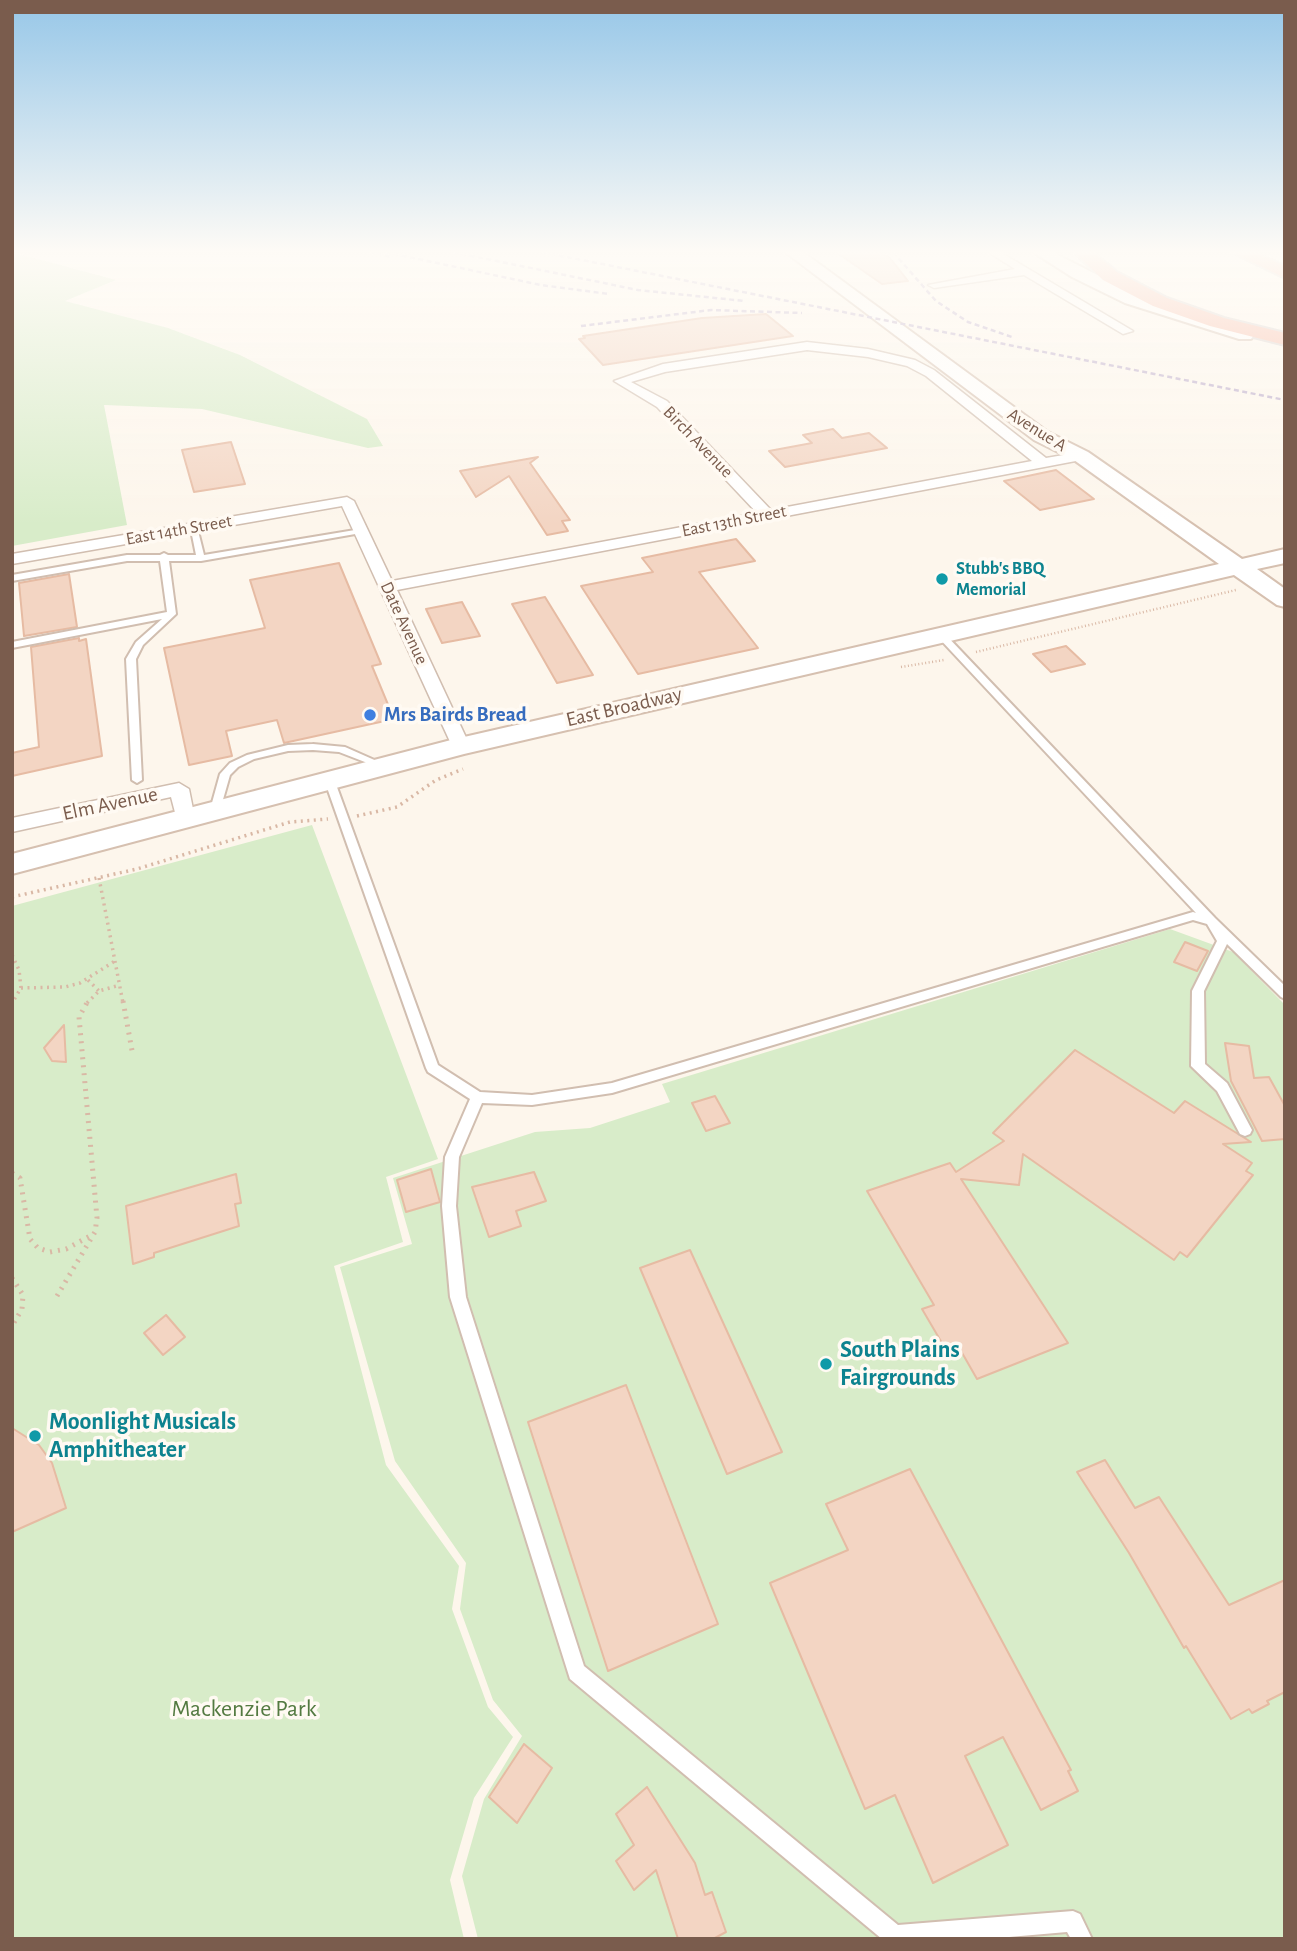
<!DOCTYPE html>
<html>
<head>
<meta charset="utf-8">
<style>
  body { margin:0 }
  #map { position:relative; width:1297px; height:1951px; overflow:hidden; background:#fdf6ec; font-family:"Alegreya Sans",sans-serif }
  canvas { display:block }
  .frame { position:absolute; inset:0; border:14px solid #7a5c4d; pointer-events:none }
</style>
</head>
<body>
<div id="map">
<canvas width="1297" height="1951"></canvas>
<div class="frame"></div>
</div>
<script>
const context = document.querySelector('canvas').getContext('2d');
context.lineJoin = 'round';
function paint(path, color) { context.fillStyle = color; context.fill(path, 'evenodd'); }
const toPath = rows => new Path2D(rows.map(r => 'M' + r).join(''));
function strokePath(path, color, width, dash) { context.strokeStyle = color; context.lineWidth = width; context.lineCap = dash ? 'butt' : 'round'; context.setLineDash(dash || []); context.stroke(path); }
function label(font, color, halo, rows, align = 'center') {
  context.font = font + ' "Alegreya Sans",sans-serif'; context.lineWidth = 7; context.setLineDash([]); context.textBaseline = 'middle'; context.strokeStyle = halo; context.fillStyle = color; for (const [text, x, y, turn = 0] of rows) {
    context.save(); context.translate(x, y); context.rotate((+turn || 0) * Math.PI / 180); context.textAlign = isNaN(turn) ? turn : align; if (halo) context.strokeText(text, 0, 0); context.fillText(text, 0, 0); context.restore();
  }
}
const green = toPath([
  [12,252,116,280,65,301,168,328,240,355,367,419,383,446,368,448,202,409,104,405,127,525,12,546],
  [312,825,438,1159,386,1177,403,1242,334,1266,386,1465,459,1566,452,1609,488,1707,513,1737,474,1798,450,1880,464,1939,12,1939,12,906],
  [1170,929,1233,952,1285,1005,1285,1939,478,1939,462,1876,484,1799,522,1736,493,1700,460,1609,466,1563,395,1461,340,1267,412,1244,393,1178,535,1132,590,1128,670,1102,662,1084]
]);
const building = toPath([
  [836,252,880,252,890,258,908,281,882,284,836,252],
  [766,314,793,336,603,365,579,339,585,338,583,336,702,318,766,314],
  [833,429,842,438,869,433,887,448,785,467,769,451,812,443,803,435,833,429],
  [231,442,245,484,194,492,182,450,231,442],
  [538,457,530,463,570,520,562,521,568,531,547,535,509,476,476,497,460,471,538,457],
  [1056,470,1094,499,1040,510,1004,481,1056,470],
  [736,539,755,561,699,572,758,648,638,674,581,586,653,572,642,558,736,539],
  [339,563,381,664,372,666,394,719,284,743,277,720,226,731,232,756,189,765,164,648,265,628,250,580,339,563],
  [69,574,77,627,24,636,19,583,69,574],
  [545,597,593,675,557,683,512,604,545,597],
  [462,602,480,636,442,643,426,609,462,602],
  [79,638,79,641,86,639,102,756,12,776,12,753,39,747,31,647,79,638],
  [1066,646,1085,664,1051,672,1033,654,1066,646],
  [1185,942,1208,951,1197,971,1174,962,1185,942],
  [64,1025,66,1062,52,1061,44,1048,64,1025],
  [1225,1043,1249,1046,1254,1078,1269,1077,1285,1106,1285,1139,1262,1141,1231,1081,1225,1043],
  [1075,1050,1174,1113,1185,1101,1251,1142,1223,1144,1252,1163,1246,1171,1253,1175,1187,1257,1180,1252,1174,1260,1023,1154,1019,1185,961,1179,1068,1343,977,1379,961,1351,949,1355,922,1309,934,1305,867,1191,950,1163,956,1172,1004,1141,993,1133,1075,1050],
  [715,1096,730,1123,706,1131,692,1103,715,1096],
  [431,1169,440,1202,406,1212,397,1180,431,1169],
  [534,1172,546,1201,516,1211,521,1226,489,1237,472,1187,534,1172],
  [236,1174,241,1203,235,1204,239,1226,154,1253,154,1257,133,1264,126,1206,236,1174],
  [690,1250,782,1452,727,1474,640,1268,690,1250],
  [166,1315,185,1337,163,1355,144,1333,166,1315],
  [626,1385,718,1624,608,1671,528,1422,626,1385],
  [12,1428,39,1445,52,1463,66,1508,12,1532,12,1428],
  [1105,1460,1135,1508,1159,1497,1229,1605,1285,1580,1285,1692,1267,1701,1269,1704,1252,1713,1249,1709,1231,1719,1186,1646,1184,1648,1129,1553,1077,1472,1105,1460],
  [910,1469,1071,1770,1068,1771,1078,1791,1041,1810,1003,1737,965,1756,1008,1845,933,1883,895,1795,865,1809,770,1583,848,1550,826,1504,910,1469],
  [524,1744,552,1768,517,1823,489,1797,524,1744],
  [647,1787,695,1863,705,1895,712,1892,726,1932,713,1939,678,1939,656,1870,634,1890,616,1861,634,1845,616,1814,647,1787]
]);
const pathFar2 = toPath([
  [976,652,1236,590],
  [901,667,944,660]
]);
const pathFar1 = toPath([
  [357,816,397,807,436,780,463,769],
  [99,878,123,1003],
  [12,897,137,869,290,822,328,819],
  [12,955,19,970,21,988,12,1003],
  [88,980,99,991],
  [21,988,65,987,80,983,115,961],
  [87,1003,99,991,120,985]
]);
const path = toPath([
  [123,1001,133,1056],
  [12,1173,20,1178,30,1239,38,1248,50,1252,66,1249,92,1235],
  [12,1278,23,1295,22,1309,12,1326],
  [57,1296,95,1232,97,1218,79,1017,88,1001]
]);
const service = toPath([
  [190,525,197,527,204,555,361,529,365,531,361,533,201,561,169,561,176,614,143,645,136,659,142,780,137,783,132,780,126,659,136,642,162,619,12,648,12,642,167,612,160,561,127,561,12,581,12,575,127,555,160,555,164,553,168,555,196,555,190,525],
  [940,631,943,632,1215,918,1285,986,1285,999,1281,997,1227,944,1204,991,1205,1064,1227,1083,1252,1130,1250,1134,1245,1136,1240,1134,1217,1091,1191,1066,1192,991,1217,941,1207,924,1193,920,612,1093,532,1105,482,1103,459,1157,456,1206,466,1297,584,1666,898,1925,1073,1911,1080,1914,1092,1939,1071,1939,1067,1932,986,1939,882,1939,570,1679,450,1297,442,1206,445,1157,470,1099,428,1072,426,1068,324,779,329,776,334,779,438,1065,480,1092,532,1095,612,1083,1193,912,1196,913,937,636,935,634,940,631],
  [313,744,345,747,388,766,383,769,339,752,313,750,288,751,254,759,238,767,230,775,220,810,215,814,211,812,210,810,220,774,230,763,247,755,288,745,313,744]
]);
const minor = toPath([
  [988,252,1000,252,1133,331,1123,334,1024,275,934,288,928,285,1015,269,988,252],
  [807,342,868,349,915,360,934,370,1046,458,1081,452,1088,456,1081,460,397,590,470,746,461,752,452,746,342,506,12,564,12,554,347,497,354,501,392,581,757,513,657,407,614,381,663,364,807,342],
  [807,350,868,357,907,366,926,376,1032,461,771,510,667,401,631,382,665,372,807,350],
  [179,783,189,789,195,819,192,824,178,824,171,797,12,832,12,818,179,783]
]);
const secondary = toPath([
  [785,252,803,252,1048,432,1088,452,1242,559,1285,549,1285,563,1257,569,1285,589,1285,607,1277,605,1234,575,464,754,12,874,12,854,451,740,1219,564,1074,460,1034,440,785,252],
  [1033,252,1052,252,1137,295,1251,331,1254,335,1251,339,1239,339,1125,303,1072,277,1033,252]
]);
const motorway = toPath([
  [1074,252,1093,252,1117,272,1167,298,1224,318,1285,333,1285,345,1210,326,1153,306,1103,280,1074,252],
  [1231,252,1254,252,1285,266,1285,278,1231,252]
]);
const rail = toPath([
  [368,252,393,257],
  [385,252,541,285,609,294],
  [453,252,638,290,745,301],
  [542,252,1285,400],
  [893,252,936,301,968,322,1012,337],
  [581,326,711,310,802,313]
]);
const markers = [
  [942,579,7,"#0f9aa8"],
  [370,715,7,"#3f7fe0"],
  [826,1364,7,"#0f9aa8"],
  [35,1436,7,"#0f9aa8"]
];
const farStreetnames = [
  ["Avenue A",1037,430,32],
  ["Birch Avenue",698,442,46],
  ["East 13th Street",734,521,-11],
  ["East 14th Street",179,530,-10],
  ["Date Avenue",404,623,65]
];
const farCulturenames = [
  ["Stubb's BBQ",956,569],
  ["Memorial",956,590]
];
const streetNames = [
  ["East Broadway",624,707,-13],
  ["Elm Avenue",110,804,-12]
];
const shopNames = [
  ["Mrs Bairds Bread",384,715]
];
const nearCulturenames = [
  ["South Plains",840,1350],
  ["Fairgrounds",840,1378],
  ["Moonlight Musicals",49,1422],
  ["Amphitheater",49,1450]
];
const nearParknames = [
  ["Mackenzie Park",244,1709]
];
paint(green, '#d8ecc9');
paint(building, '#f3d5c3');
strokePath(building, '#e6bba3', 2);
strokePath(service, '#d1beb0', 4);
strokePath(minor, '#d1beb0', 3);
strokePath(secondary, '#d6c0b0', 4);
strokePath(motorway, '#dad1cd', 4);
strokePath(pathFar2, '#d9b8a5', 2.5, [1, 2.5]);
strokePath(pathFar1, '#d9b8a5', 3.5, [2, 4.5]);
strokePath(path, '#d9b8a5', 5, [2, 6]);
paint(service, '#fff');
paint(minor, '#fff');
paint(secondary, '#fff');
paint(motorway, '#f7b7a3');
strokePath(rail, '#b9a8c9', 2.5, [5, 3.5]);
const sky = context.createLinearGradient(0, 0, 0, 525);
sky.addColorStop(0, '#97c7e8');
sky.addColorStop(0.48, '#fefbf6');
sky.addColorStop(1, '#fefbf600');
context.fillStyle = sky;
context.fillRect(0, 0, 1297, 525);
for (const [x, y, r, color] of markers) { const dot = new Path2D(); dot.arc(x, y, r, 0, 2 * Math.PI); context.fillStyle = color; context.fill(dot); strokePath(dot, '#fffaf3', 2.5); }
label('18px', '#7a5c4d', '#fffaf3', farStreetnames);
label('bold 18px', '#0d838f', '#fffaf3', farCulturenames, 'left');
label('21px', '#7a5c4d', '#fffaf3', streetNames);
label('bold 21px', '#366cbe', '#fffaf3', shopNames, 'left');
label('bold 24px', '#0d838f', '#fffaf3', nearCulturenames, 'left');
label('24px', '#537a41', '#fffaf3', nearParknames);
</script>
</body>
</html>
